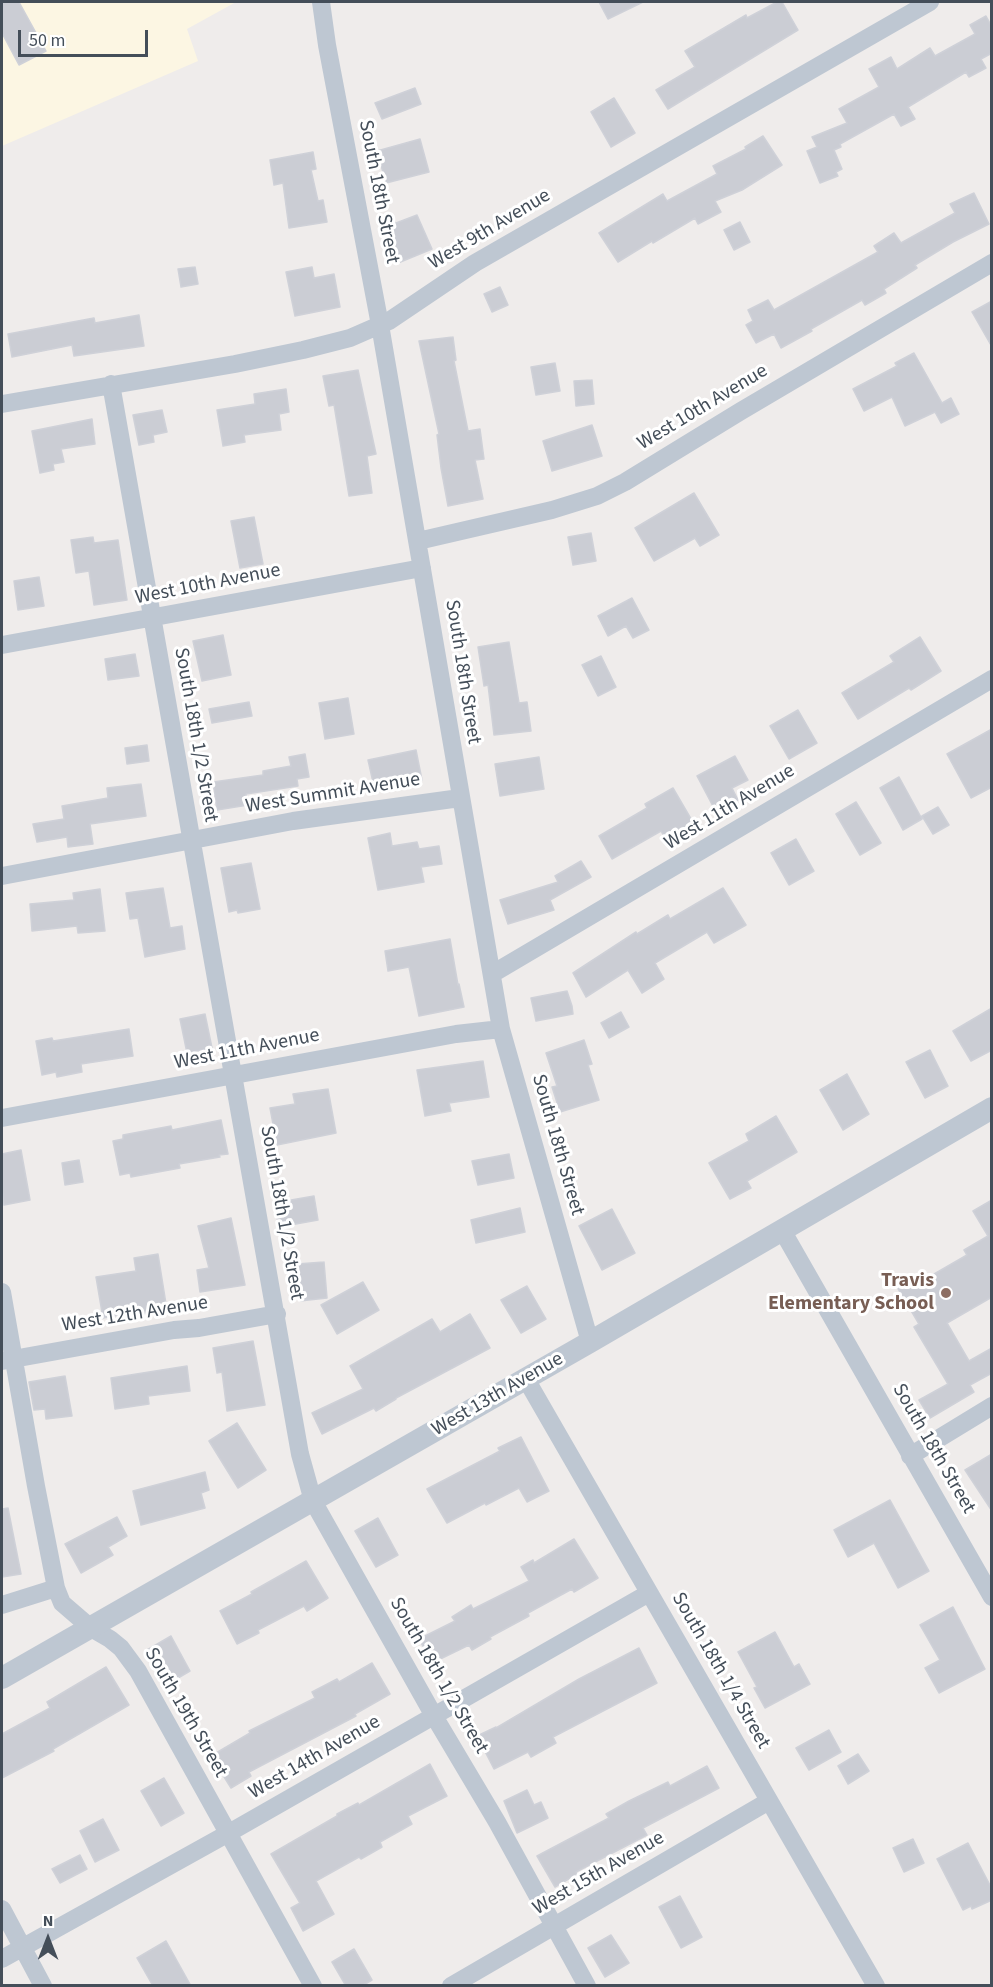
<!DOCTYPE html>
<html>
<head>
<meta charset="utf-8">
<style>
  body { margin:0 }
  #map { position:relative; width:993px; height:1987px; overflow:hidden; background:#efeceb; font-family:"Source Sans 3",sans-serif }
  canvas { display:block }
  .frame { position:absolute; inset:0; border:3px solid #444e59; pointer-events:none }
  .north { position:absolute; left:18px; top:1909px; width:60px; height:60px; -webkit-text-stroke:4px #fff; paint-order:stroke; rotate:0deg; font-size:16px; font-weight:700; line-height:24px; text-align:center; color:#444e59 }
  .north::after { content:''; display:block; margin:auto; width:21px; height:27px; background:#444e59; clip-path:polygon(50% 0,100% 100%,50% 72%,0 100%) }
  .scale { position:absolute; left:18px; top:30px; width:130px; height:27px; box-sizing:border-box; border:3px solid #444e59; border-top:0; padding-left:8px; font-size:18px; line-height:21px; white-space:nowrap; color:#444e59; -webkit-text-stroke:4px #fff; paint-order:stroke }
</style>
</head>
<body>
<div id="map">
<canvas width="993" height="1987"></canvas>
<div class="frame"></div>
<div class="north">N</div>
<div class="scale">50 m</div>
</div>
<script>
const context = document.querySelector('canvas').getContext('2d');
context.lineJoin = 'round';
function paint(path, color) { context.fillStyle = color; context.fill(path, 'evenodd'); }
const toPath = rows => new Path2D(rows.map(r => 'M' + r).join(''));
function strokePath(path, color, width, dash) { context.strokeStyle = color; context.lineWidth = width; context.lineCap = dash ? 'butt' : 'round'; context.setLineDash(dash || []); context.stroke(path); }
function label(font, color, halo, rows, align = 'center') {
  context.font = font + ' "Source Sans 3",sans-serif'; context.lineWidth = 6; context.setLineDash([]); context.textBaseline = 'middle'; context.strokeStyle = halo; context.fillStyle = color; for (const [text, x, y, turn = 0] of rows) {
    context.save(); context.translate(x, y); context.rotate((+turn || 0) * Math.PI / 180); context.textAlign = isNaN(turn) ? turn : align; if (halo) context.strokeText(text, 0, 0); context.fillText(text, 0, 0); context.restore();
  }
}
const commercial = toPath([
  [2,2,236,2,187,29,198,61,2,146]
]);
const building = toPath([
  [2,2,19,2,46,51,19,65,2,33,2,2],
  [599,2,643,2,608,19,599,2],
  [777,2,782,2,798,30,668,109,656,90,695,67,685,51,746,15,747,18,777,2],
  [986,16,992,27,992,53,981,59,986,68,969,77,966,72,908,107,915,119,901,126,894,114,840,144,841,147,834,150,842,169,836,172,838,176,820,183,807,151,817,147,812,137,847,123,839,109,879,87,869,69,891,57,897,69,930,48,935,56,975,34,970,25,986,16],
  [415,88,421,104,382,119,375,103,415,88],
  [614,98,635,133,611,147,591,112,614,98],
  [763,136,782,165,742,190,715,201,721,212,698,224,695,218,653,243,652,241,618,262,599,233,663,194,667,201,717,174,713,166,746,149,745,147,763,136],
  [420,139,429,172,386,183,377,151,420,139],
  [313,152,316,169,311,170,318,201,323,200,327,222,289,228,283,183,274,185,270,160,313,152],
  [974,193,989,224,953,242,915,265,917,268,884,289,886,293,865,305,862,300,811,329,812,331,781,348,774,334,756,343,746,325,753,321,748,310,768,300,774,310,878,252,874,246,894,233,901,243,955,213,950,204,974,193],
  [417,215,432,249,398,263,383,228,417,215],
  [740,222,750,242,734,250,724,230,740,222],
  [195,267,198,284,181,287,178,269,195,267],
  [312,267,314,278,334,274,340,307,295,316,286,272,312,267],
  [500,287,508,305,492,312,484,294,500,287],
  [992,301,992,347,972,312,992,301],
  [139,315,144,346,74,356,72,345,12,357,8,334,94,318,95,323,139,315],
  [453,337,456,360,454,361,468,431,480,429,484,459,475,460,483,499,448,506,441,468,437,435,439,434,419,341,453,337],
  [914,353,942,403,951,398,959,414,941,423,935,412,905,426,892,397,864,411,853,389,897,366,895,363,914,353],
  [555,363,560,391,536,395,531,367,555,363],
  [358,370,376,454,367,456,372,493,349,496,334,405,329,406,323,376,358,370],
  [592,380,594,404,576,406,574,381,592,380],
  [286,389,289,412,279,414,281,430,244,435,245,442,223,446,217,410,255,404,254,394,286,389],
  [162,410,167,432,153,435,154,442,139,445,133,415,162,410],
  [92,419,95,444,61,449,64,462,53,464,54,470,40,473,32,431,92,419],
  [592,425,602,456,552,471,543,441,592,425],
  [694,493,719,535,700,546,695,538,654,561,635,528,694,493],
  [254,517,263,564,240,568,231,521,254,517],
  [591,533,596,561,573,565,568,537,591,533],
  [93,537,94,543,118,540,127,600,94,605,89,571,76,573,71,540,93,537],
  [39,577,44,606,18,610,14,581,39,577],
  [632,598,649,630,633,638,626,626,608,636,598,616,632,598],
  [223,635,231,675,202,681,193,641,223,635],
  [920,637,941,671,911,690,909,688,858,719,842,693,894,662,890,656,920,637],
  [509,642,519,703,527,702,531,731,494,735,488,685,484,686,478,647,509,642],
  [135,654,139,676,108,680,105,659,135,654],
  [601,656,616,687,598,696,582,665,601,656],
  [348,698,354,734,325,739,319,703,348,698],
  [249,702,252,716,212,723,209,709,249,702],
  [798,710,817,743,789,759,770,726,798,710],
  [992,729,992,787,971,798,947,754,992,729],
  [147,745,149,761,127,764,125,748,147,745],
  [416,750,422,780,375,791,368,760,416,750],
  [305,754,309,777,297,779,298,786,246,794,248,805,217,810,213,782,263,775,263,771,291,766,289,757,305,754],
  [735,756,748,780,732,788,738,800,716,812,697,776,735,756],
  [539,757,544,789,500,796,495,764,539,757],
  [899,777,922,819,903,830,880,788,899,777],
  [141,784,146,816,90,824,93,844,68,847,67,837,37,842,33,824,64,819,62,806,108,798,107,788,141,784],
  [673,788,694,824,666,840,661,831,612,859,599,836,647,808,645,804,673,788],
  [856,802,881,843,860,855,836,814,856,802],
  [938,807,949,825,933,834,922,816,938,807],
  [390,833,392,846,417,842,419,849,439,846,442,864,421,867,424,882,378,890,368,838,390,833],
  [796,839,814,871,789,885,771,853,796,839],
  [581,861,591,877,550,900,554,910,508,924,500,900,558,882,555,876,581,861],
  [251,863,260,909,238,913,237,910,229,912,221,868,251,863],
  [163,888,170,928,182,926,185,949,145,957,138,918,130,919,126,893,163,888],
  [723,888,746,925,714,943,707,932,655,963,664,979,642,993,628,970,586,997,573,973,636,932,637,934,668,915,670,919,723,888],
  [100,889,105,931,78,933,77,926,32,931,30,904,74,900,73,893,100,889],
  [450,939,458,985,459,984,464,1007,419,1016,409,967,388,971,385,951,450,939],
  [567,991,572,1006,573,1014,536,1021,531,998,567,991],
  [992,1008,992,1050,971,1061,953,1031,992,1008],
  [621,1012,629,1027,609,1038,601,1023,621,1012],
  [205,1014,212,1048,187,1053,180,1019,205,1014],
  [129,1029,133,1056,81,1064,82,1072,57,1077,56,1072,42,1075,36,1041,52,1038,53,1041,129,1029],
  [584,1040,592,1064,588,1065,599,1100,560,1112,552,1087,557,1086,546,1053,584,1040],
  [930,1050,948,1086,925,1098,906,1062,930,1050],
  [483,1061,489,1097,449,1103,451,1111,425,1116,417,1070,483,1061],
  [847,1074,869,1114,843,1130,820,1090,847,1074],
  [328,1089,336,1133,277,1145,270,1108,295,1104,293,1094,328,1089],
  [776,1116,797,1152,747,1181,751,1188,730,1199,709,1163,749,1141,746,1134,776,1116],
  [221,1120,228,1154,219,1155,220,1157,179,1164,180,1168,131,1177,130,1173,120,1175,113,1141,123,1139,123,1135,171,1126,172,1130,221,1120],
  [21,1150,30,1200,4,1205,2,1190,2,1154,21,1150],
  [509,1154,514,1178,478,1185,472,1161,509,1154],
  [79,1160,83,1182,65,1185,62,1163,79,1160],
  [314,1196,318,1220,279,1227,274,1203,314,1196],
  [992,1200,992,1297,947,1323,969,1361,992,1348,992,1373,970,1385,974,1392,930,1418,919,1400,948,1384,914,1327,919,1324,897,1287,918,1275,922,1281,967,1255,964,1250,988,1236,973,1211,992,1200],
  [520,1208,525,1232,476,1243,471,1220,520,1208],
  [612,1209,635,1253,602,1270,579,1226,612,1209],
  [231,1218,245,1285,200,1292,197,1270,209,1268,198,1226,231,1218],
  [158,1254,167,1310,143,1314,142,1311,103,1318,96,1277,136,1271,134,1258,158,1254],
  [324,1262,327,1298,300,1301,297,1264,324,1262],
  [363,1282,379,1310,337,1334,321,1305,363,1282],
  [527,1286,546,1319,521,1333,501,1300,527,1286],
  [470,1314,490,1348,396,1398,396,1399,376,1411,374,1408,322,1434,312,1413,363,1389,350,1366,432,1319,440,1332,470,1314],
  [253,1341,265,1405,227,1411,222,1372,217,1373,213,1348,253,1341],
  [187,1366,190,1391,148,1396,149,1404,115,1409,111,1378,187,1366],
  [65,1376,72,1416,46,1419,45,1409,34,1410,29,1382,65,1376],
  [237,1423,266,1470,238,1488,209,1441,237,1423],
  [521,1437,549,1491,527,1502,519,1488,486,1505,485,1503,447,1523,427,1489,500,1451,498,1448,521,1437],
  [992,1454,992,1511,965,1470,992,1454],
  [205,1472,209,1490,201,1493,205,1508,141,1525,133,1491,205,1472],
  [890,1500,929,1571,898,1588,874,1543,848,1557,834,1530,890,1500],
  [8,1508,21,1574,2,1577,2,1509,8,1508],
  [117,1517,127,1536,108,1547,113,1555,81,1573,65,1544,117,1517],
  [378,1518,398,1555,376,1567,355,1531,378,1518],
  [574,1539,598,1578,574,1592,572,1589,528,1613,529,1616,490,1637,491,1639,472,1650,469,1645,432,1663,419,1639,455,1621,452,1617,471,1605,473,1609,529,1581,521,1567,533,1560,534,1563,574,1539],
  [306,1561,328,1598,307,1611,304,1606,258,1630,259,1633,237,1644,220,1611,252,1594,251,1592,306,1561],
  [953,1607,985,1669,939,1693,925,1668,940,1660,920,1625,953,1607],
  [775,1632,794,1667,799,1664,810,1684,765,1708,754,1688,757,1687,738,1652,775,1632],
  [171,1636,190,1671,166,1685,147,1650,171,1636],
  [639,1648,657,1683,553,1737,556,1743,531,1757,528,1752,494,1769,477,1736,496,1727,496,1728,579,1679,639,1648],
  [372,1663,390,1694,355,1714,356,1716,249,1772,251,1776,231,1788,211,1756,250,1733,249,1731,315,1698,312,1692,337,1679,339,1682,372,1663],
  [106,1667,129,1705,53,1749,54,1751,2,1778,2,1734,50,1708,47,1702,106,1667],
  [829,1730,841,1752,809,1770,796,1748,829,1730],
  [858,1754,869,1771,848,1784,838,1766,858,1754],
  [430,1764,447,1796,408,1816,412,1824,380,1842,382,1847,361,1859,359,1857,316,1881,334,1914,303,1931,291,1908,300,1903,271,1854,337,1816,337,1814,358,1803,359,1805,430,1764],
  [707,1766,719,1788,643,1828,647,1835,576,1872,577,1874,555,1887,537,1856,609,1818,606,1814,629,1801,668,1782,670,1786,707,1766],
  [164,1778,184,1813,161,1826,141,1791,164,1778],
  [527,1790,534,1805,541,1802,548,1818,517,1833,504,1801,527,1790],
  [103,1819,119,1850,95,1862,80,1831,103,1819],
  [913,1839,924,1863,904,1872,893,1848,913,1839],
  [968,1843,992,1889,992,1900,972,1909,971,1906,963,1910,937,1859,968,1843],
  [80,1855,87,1869,60,1883,52,1869,80,1855],
  [680,1896,702,1937,681,1948,659,1907,680,1896],
  [611,1935,629,1963,605,1977,588,1948,611,1935],
  [166,1941,191,1986,153,1986,137,1958,166,1941],
  [354,1949,372,1980,362,1986,346,1986,332,1962,354,1949]
]);
const minor = toPath([
  [321,2,327,45,380,325,501,1029,590,1342],
  [111,384,300,1454,313,1501,434,1716,497,1822,587,1986],
  [2,404,235,364,303,350,350,338,389,321,475,263,930,2],
  [418,541,552,510,597,496,625,482,741,411,992,263],
  [2,645,422,568],
  [2,876,293,821,460,798],
  [492,974,992,679],
  [2,1118,456,1034,501,1029],
  [782,1230,992,1597],
  [2,1292,36,1486,56,1588,62,1603,91,1628,110,1639,121,1648,138,1671,313,1986],
  [2,1361,174,1330,199,1328,277,1314],
  [526,1379,876,1986],
  [910,1456,992,1406],
  [2,1605,56,1588],
  [2,1909,43,1986],
  [2,1959,227,1834,649,1593],
  [451,1986,769,1801]
]);
const tertiary = toPath([
  [2,1678,590,1342,992,1108]
]);
const markers = [
  [946,1293,6,"#8d6e63"]
];
const streetNames = [
  ["South 18th Street",378,192,79],
  ["West 9th Avenue",490,230,-31],
  ["West 10th Avenue",703,408,-31],
  ["West 10th Avenue",208,585,-11],
  ["South 18th Street",462,672,81],
  ["South 18th 1/2 Street",195,735,80],
  ["West Summit Avenue",333,794,-9],
  ["West 11th Avenue",730,808,-31],
  ["West 11th Avenue",247,1050,-11],
  ["South 18th Street",557,1145,74],
  ["South 18th 1/2 Street",281,1213,80],
  ["West 12th Avenue",135,1315,-9],
  ["West 13th Avenue",498,1395,-30],
  ["South 18th Street",933,1449,60],
  ["South 18th 1/4 Street",720,1671,60],
  ["South 18th 1/2 Street",438,1676,60],
  ["South 19th Street",185,1713,60],
  ["West 14th Avenue",315,1758,-30],
  ["West 15th Avenue",599,1874,-30]
];
const educationNames = [
  ["Travis",934,1282],
  ["Elementary School",934,1305]
];
paint(commercial, '#fcf6e3');
paint(building, '#cbcdd4');
strokePath(building, '#cfd1d8', 1.5);
strokePath(minor, '#bec7d2', 18);
strokePath(tertiary, '#bec7d2', 22);
for (const [x, y, r, color] of markers) { const dot = new Path2D(); dot.arc(x, y, r, 0, 2 * Math.PI); context.fillStyle = color; context.fill(dot); strokePath(dot, '#fff', 2); }
label('20px', '#444e59', '#fff', streetNames);
label('bold 20px', '#785e54', '#fff', educationNames, 'right');
</script>
</body>
</html>
